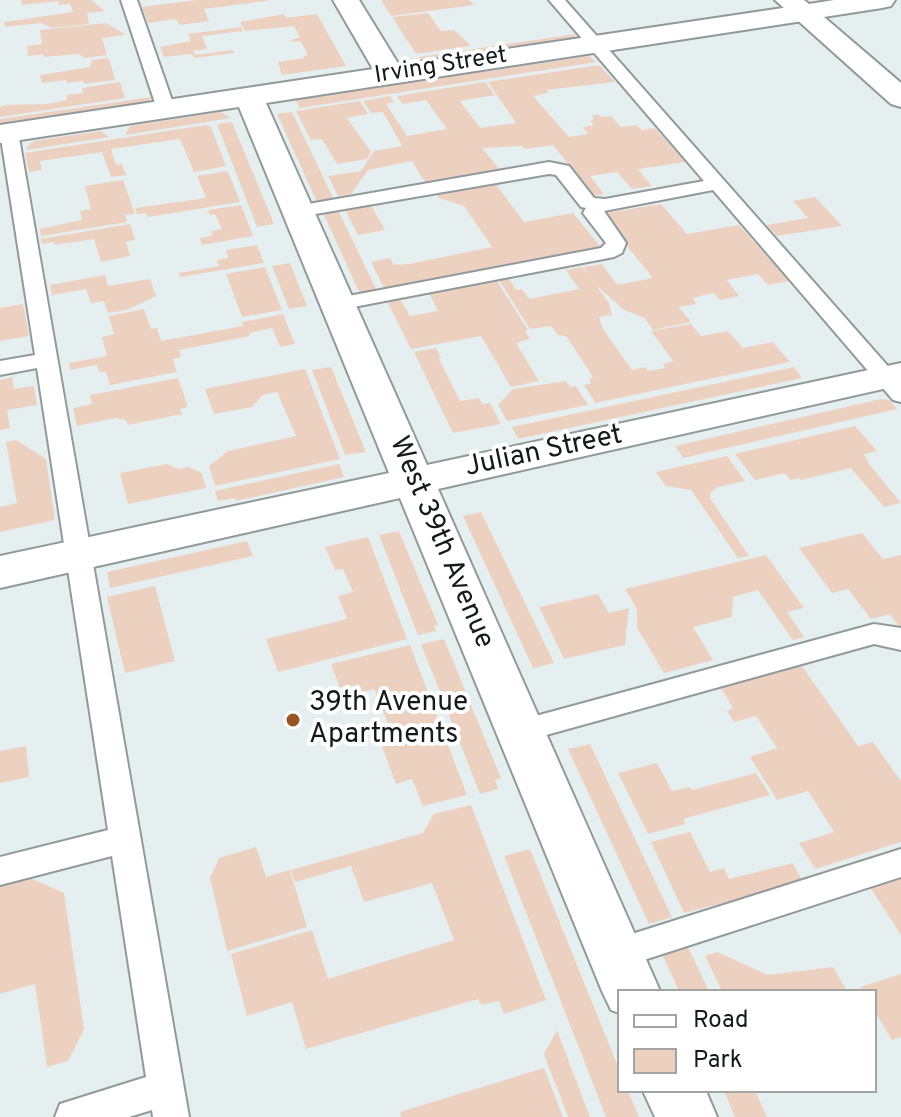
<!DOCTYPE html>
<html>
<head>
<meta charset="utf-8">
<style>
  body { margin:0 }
  #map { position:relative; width:901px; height:1117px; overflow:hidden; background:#e6efef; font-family:Overpass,sans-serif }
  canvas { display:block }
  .legend { position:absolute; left:617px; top:989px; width:260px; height:104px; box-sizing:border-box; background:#fff; border:2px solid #a2a3a3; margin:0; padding:10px 14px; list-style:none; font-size:24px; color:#16191a }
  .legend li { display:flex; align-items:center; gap:16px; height:40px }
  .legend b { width:40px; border:2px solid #a2a3a3 }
</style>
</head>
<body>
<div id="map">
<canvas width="901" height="1117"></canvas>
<ul class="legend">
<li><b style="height:10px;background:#fff"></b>Road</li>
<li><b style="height:22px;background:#ecd1c1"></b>Park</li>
</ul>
</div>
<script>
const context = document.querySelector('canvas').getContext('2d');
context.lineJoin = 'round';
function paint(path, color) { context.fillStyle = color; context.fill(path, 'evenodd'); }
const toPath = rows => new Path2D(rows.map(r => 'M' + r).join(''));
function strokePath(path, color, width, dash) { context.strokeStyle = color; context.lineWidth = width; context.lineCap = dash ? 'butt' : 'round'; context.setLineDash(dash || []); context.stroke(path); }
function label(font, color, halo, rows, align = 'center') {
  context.font = font + ' Overpass,sans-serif'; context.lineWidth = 8; context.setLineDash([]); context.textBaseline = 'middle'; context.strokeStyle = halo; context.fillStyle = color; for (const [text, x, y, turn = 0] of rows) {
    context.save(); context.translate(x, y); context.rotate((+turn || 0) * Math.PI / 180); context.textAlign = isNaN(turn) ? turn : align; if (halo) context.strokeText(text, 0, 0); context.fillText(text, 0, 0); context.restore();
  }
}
const green = toPath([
  [21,0,91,0,105,11,87,13,89,24,52,28,41,23,5,27,4,22,73,12,70,4,59,5,58,1,22,5],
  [196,0,272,0,204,9,209,21,179,25,176,19,148,23,142,7],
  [381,0,469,0,474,5,391,16],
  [428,13,441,31,454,30,471,46,416,54,392,17],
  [284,14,286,18,317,14,346,66,282,75,278,62,304,58,304,56,308,55,301,42,289,41,300,37,294,26,245,31,240,22],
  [106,23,126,35,102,38,107,55,85,58,78,54,44,57,43,54,28,56,27,46,42,44,40,30],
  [241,27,243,31,202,36,207,49,193,51,195,55,233,50,234,53,194,58,192,54,164,57,160,47,191,41,188,34],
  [576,34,572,39,422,61,419,57],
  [589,56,596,62,300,108,295,100],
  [109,58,115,80,84,84,83,81,67,83,66,80,42,83,40,75,90,67,92,60],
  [599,65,615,82,546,90,548,93,533,96,569,137,588,134,583,127,594,125,590,120,594,119,592,115,599,115,601,117,611,116,621,127,637,125,642,130,655,128,685,162,638,169,652,186,632,189,617,172,590,176,604,194,594,196,553,145,525,149,522,146,482,148,502,172,427,185,412,161,368,170,351,194,338,196,328,176,361,171,374,151,402,146,383,112,371,113,363,101,390,96,394,102,386,104,407,136,447,129,426,100,402,104,397,96,485,82,495,95,460,101,480,128,516,123,488,82],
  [120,82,125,98,0,117,0,107,5,105,47,104,67,100,66,95,83,93,82,88],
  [152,97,148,102,0,125,0,119],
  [360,101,368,114,347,118,371,152,367,159,337,164,322,139,311,140,296,111],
  [221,112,231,118,125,135,130,126],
  [292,112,334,200,316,200,277,114],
  [232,122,274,224,257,227,217,124],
  [206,125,211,127,226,166,194,172,180,139,111,149,116,165,122,164,126,175,111,177,102,152,40,161,42,170,29,172,25,153],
  [101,131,109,137,27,150,27,147,34,141],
  [228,171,240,202,148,217,145,213,137,214,135,208,206,198,197,176],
  [123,180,135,214,125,215,127,222,41,236,40,229,82,220,80,211,91,209,85,186],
  [495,183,524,222,573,213,603,250,386,292,371,262,390,258,394,265,409,264,492,247,464,206,439,198,436,193],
  [815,197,842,226,777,236,767,225,808,218,793,201],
  [370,204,385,230,358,235,344,208],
  [661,204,687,234,739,225,789,281,768,285,758,274,727,280,739,296,720,300,714,293,693,298,696,304,679,307,691,322,653,330,645,318,624,310,596,285,609,303,612,315,599,317,603,329,632,370,645,367,648,371,665,368,663,364,673,361,651,331,691,324,701,336,728,331,743,348,773,342,790,362,595,403,584,385,591,384,589,379,593,377,566,336,558,335,551,326,530,329,499,280,509,279,516,290,522,289,529,299,579,289,566,270,582,267,589,275,584,267,602,264,617,285,653,278,601,214],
  [241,205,253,236,202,245,200,238,212,236,211,231,222,229,215,214,210,215,208,210],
  [338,210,378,293,366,295,359,292,324,215],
  [130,224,135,240,126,242,130,256,101,262,94,239,55,245,54,242,42,244,41,239],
  [257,245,264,263,180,277,179,273,219,266,217,260,228,258,226,250],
  [290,263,307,306,289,309,272,266],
  [265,267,282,310,242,317,226,274],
  [105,275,108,286,150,279,156,296,127,310,108,313,104,301,91,303,86,289,52,295,50,285],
  [497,281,528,330,525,331,530,339,516,343,539,381,511,387,481,336,411,349,387,301,400,299,410,316,438,311,429,293],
  [23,304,29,336,0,341,0,308],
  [144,309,151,329,157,328,161,341,243,326,242,322,283,314,295,344,280,347,272,328,249,333,250,336,179,350,181,357,173,359,177,372,110,385,106,372,99,372,97,365,70,370,69,363,107,356,102,337,114,334,109,316],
  [436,348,441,358,439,359,460,401,479,398,482,404,490,403,501,424,453,433,414,352],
  [331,367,366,452,345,455,312,370],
  [794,367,802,378,518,439,512,427],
  [305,369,340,459,215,486,209,466,228,451,296,436,277,392,263,395,252,407,214,414,205,389],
  [12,377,14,389,34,386,37,405,7,410,10,428,0,430,0,380],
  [178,378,188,407,180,409,182,414,128,425,126,420,115,418,77,426,73,408,92,404,90,395],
  [566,381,570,387,576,386,588,405,507,421,498,405,513,389],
  [881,399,889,400,897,409,683,458,675,446],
  [855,426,877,451,864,454,869,464,901,503,884,507,851,468,801,480,799,478,790,480,785,473,755,480,735,454],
  [16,440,46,459,55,520,0,532,0,507,17,503,6,442],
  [727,456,745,481,718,487,711,492,710,498,749,556,738,558,691,490,666,486,656,472],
  [167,464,178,469,188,467,202,473,206,488,128,504,120,473],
  [339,464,344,477,236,501,235,498,218,501,215,491],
  [481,512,554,663,533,668,463,516],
  [399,531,438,625,434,626,436,631,418,635,379,535],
  [862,533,883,559,901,555,901,629,890,614,871,619,848,589,832,593,799,548],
  [368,537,407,639,278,672,266,639,347,619,338,596,353,592,343,569,335,570,325,547],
  [247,541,253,556,110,588,107,572],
  [766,555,804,608,787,612,804,637,793,640,758,590,733,597,732,617,693,627,713,660,664,673,637,628,637,609,625,589],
  [155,586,175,661,125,673,107,597],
  [598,594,609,613,629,608,625,645,564,659,539,607],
  [444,639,501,778,495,780,498,789,480,794,421,644],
  [410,645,467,795,423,806,412,779,396,784,382,747,396,743,374,689,351,695,348,686,340,688,331,664],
  [802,666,858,746,873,742,901,781,901,842,815,869,799,843,834,832,808,791,777,800,750,757,777,748,756,716,734,722,727,711,733,708,721,688],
  [590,744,672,917,649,924,568,749],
  [26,746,29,777,0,783,0,751],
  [657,763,672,791,690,787,692,790,756,773,770,795,683,819,685,824,648,834,618,773],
  [471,805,546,1000,504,1014,499,1001,481,1005,478,999,306,1049,292,1002,247,1016,231,954,312,930,328,979,454,940,432,883,364,902,351,866,295,882,291,870,423,833,434,814],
  [690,832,710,872,724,868,729,879,793,863,803,882,684,913,651,842],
  [256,847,266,877,290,870,307,927,227,951,210,878,219,858],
  [530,849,619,1069,619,1091,628,1091,639,1117,606,1117,504,856],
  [25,876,64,893,84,1029,68,1061,47,1067,35,984,0,994,0,883],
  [901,877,901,935,870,887],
  [687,945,709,991,679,991,663,956,668,950],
  [717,952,768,975,833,967,847,991,722,991,705,956],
  [901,974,901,1037,892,1040,875,1012,875,991,862,991,860,987],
  [557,1030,590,1117,568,1117,544,1054],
  [544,1068,563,1117,401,1117,400,1112],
  [724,1091,755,1091,767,1117,735,1117]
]);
const service = toPath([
  [121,0,137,0,175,109,172,113,166,114,157,109,121,0],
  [549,0,565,0,901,381,901,402,893,400,713,190,604,211,626,243,622,253,614,257,338,310,331,308,327,304,338,298,601,248,606,243,583,213,586,208,581,207,556,175,549,174,298,217,291,215,288,211,291,207,549,162,569,166,594,198,605,199,704,181,549,0],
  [9,127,18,132,189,1117,153,1117,152,1110,129,1117,55,1117,60,1104,146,1077,112,856,0,885,0,857,108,830,37,368,0,375,0,361,35,355,0,132,9,127],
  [874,624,901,628,901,650,874,644,521,742,511,739,506,731,511,723,521,720,874,624],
  [901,849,901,877,616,969,604,965,599,954,604,943,616,939,901,849]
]);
const minor = toPath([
  [333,0,359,0,399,65,803,5,812,7,816,13,812,19,803,21,266,103,427,465,901,363,901,385,438,489,660,991,619,991,619,1013,611,1010,602,991,400,498,0,588,0,556,389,473,239,107,0,143,0,125,373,69,333,0],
  [643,1091,706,1091,717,1117,655,1117,643,1091]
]);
const secondary = toPath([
  [775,0,804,0,809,4,834,0,895,0,891,6,882,8,824,17,901,83,901,107,891,104,775,0]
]);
const markers = [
  [293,720,8,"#975425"]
];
const farStreetnames = [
  ["Irving Street",441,67,-9]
];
const streetNames = [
  ["Julian Street",544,453,-12],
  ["West 39th Avenue",440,543,67]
];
const poiNames = [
  ["39th Avenue",309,704],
  ["Apartments",309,736]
];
paint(green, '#ecd1c1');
strokePath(service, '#91999a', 4);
strokePath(minor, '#91999a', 4);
strokePath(secondary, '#91999a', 4);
paint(service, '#fff');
paint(minor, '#fff');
paint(secondary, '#fff');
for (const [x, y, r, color] of markers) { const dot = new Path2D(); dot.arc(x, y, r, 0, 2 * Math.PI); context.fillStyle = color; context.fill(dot); strokePath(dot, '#fff', 3); }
label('24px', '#16191a', '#fff', farStreetnames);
label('28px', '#16191a', '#fff', streetNames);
label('28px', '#16191a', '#fff', poiNames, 'left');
</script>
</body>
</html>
